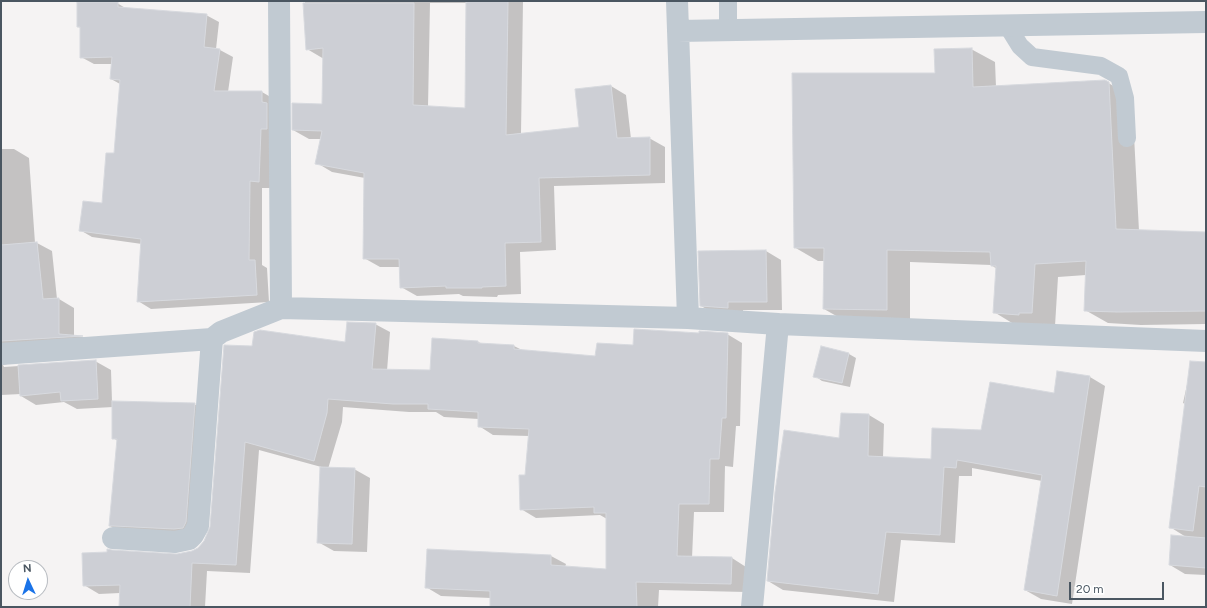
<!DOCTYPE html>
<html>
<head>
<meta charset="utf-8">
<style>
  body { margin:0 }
  #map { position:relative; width:1207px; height:608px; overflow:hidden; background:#f5f3f3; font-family:Figtree,sans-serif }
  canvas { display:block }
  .frame { position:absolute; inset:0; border:2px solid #4a5661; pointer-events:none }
  .north { position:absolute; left:8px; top:560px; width:40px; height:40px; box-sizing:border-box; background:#fff; border:1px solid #b7bbc0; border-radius:50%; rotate:356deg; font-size:11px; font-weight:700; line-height:16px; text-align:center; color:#4a5661 }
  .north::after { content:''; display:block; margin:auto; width:14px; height:18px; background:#1a73e8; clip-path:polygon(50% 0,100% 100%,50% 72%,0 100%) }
  .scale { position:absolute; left:1069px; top:582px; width:95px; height:18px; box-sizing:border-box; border:2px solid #4a5661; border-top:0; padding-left:5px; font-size:12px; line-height:14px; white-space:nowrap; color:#4a5661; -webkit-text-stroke:3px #fff; paint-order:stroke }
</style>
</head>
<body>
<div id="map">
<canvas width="1207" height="608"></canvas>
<div class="frame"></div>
<div class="north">N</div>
<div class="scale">20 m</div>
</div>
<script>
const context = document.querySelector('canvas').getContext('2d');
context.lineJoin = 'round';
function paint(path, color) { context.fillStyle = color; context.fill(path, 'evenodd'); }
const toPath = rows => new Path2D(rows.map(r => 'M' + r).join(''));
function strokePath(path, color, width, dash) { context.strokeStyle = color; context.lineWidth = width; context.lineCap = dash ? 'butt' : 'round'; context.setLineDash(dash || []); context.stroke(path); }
const shadow = toPath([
  [305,1,523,1,521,134,580,127,611,86,626,95,631,139,649,138,665,147,665,183,554,186,556,250,520,252,521,294,498,295,497,297,463,296,459,294,417,296,401,287,400,267,380,267,364,258,365,178,332,172,317,163,321,139,309,139,293,130,323,105,324,59,307,49,306,23,304,22],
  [430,3,467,3,466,109,428,107],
  [117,3,127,9,206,15,219,22,216,49,220,50,233,57,228,92,262,92,274,99,271,188,262,188,262,265,267,268,269,302,151,309,138,301,142,244,92,237,80,230,103,204,115,155,120,84,111,79,112,64,94,64,81,57,81,28,78,27],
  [971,49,995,62,996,87,1105,81,1132,97,1139,231,1206,233,1206,324,1141,325,1108,323,1085,310,1086,275,1058,277,1055,326,1017,326,994,312,997,269,991,265,910,262,910,323,847,322,824,309,825,261,818,261,794,247,936,74],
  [1,149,14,149,29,158,35,243,37,243,52,251,57,299,59,299,74,308,74,336,83,337,96,344,3,365,4,367,95,361,111,370,112,402,194,404,210,413,201,531,126,535,110,526,118,441,113,438,113,407,77,409,64,402,36,405,21,396,21,394,1,395],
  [766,251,781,260,782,310,743,310,743,316,717,315,701,306],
  [375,324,390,332,387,371,431,371,478,342,483,344,514,346,522,350,596,358,634,347,700,334,727,334,742,343,740,426,736,426,733,467,725,466,724,512,694,512,692,558,732,558,746,567,746,592,659,590,658,607,491,607,491,598,441,596,426,587,551,556,566,564,565,567,607,570,607,519,600,515,536,518,521,509,526,475,529,436,493,435,479,426,479,419,444,417,436,412,409,412,343,407,342,422,328,469,354,469,370,478,367,552,334,551,318,542,325,468,259,450,250,573,207,571,205,607,120,607,120,593,99,594,84,585,177,555,192,552,198,549,205,542,211,527,253,347,346,343],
  [849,354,856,358,850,387,822,381,815,376],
  [1192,362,1206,365,1206,575,1185,574,1170,565,1186,537,1170,527,1185,404,1183,403],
  [1090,377,1105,386,1072,604,1041,599,1025,590,1042,481,972,468,972,476,959,476,955,543,901,540,894,602,783,590,768,581,840,439,869,415,884,424,883,458,932,460,982,431]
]);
const building = toPath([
  [466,1,508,1,506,135,579,127,575,89,611,85,617,138,650,137,650,175,539,178,541,242,505,243,506,286,482,287,482,288,446,288,446,286,400,288,399,259,363,259,364,173,315,164,322,131,292,130,292,103,322,104,323,48,306,50,303,3,414,3,413,105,465,108,466,1],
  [77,2,118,2,118,7,207,14,204,47,220,49,214,91,262,91,262,102,267,103,267,129,261,129,259,182,250,181,249,260,255,260,257,295,137,302,141,239,79,231,83,201,102,203,106,153,114,153,120,80,110,79,112,57,80,58,80,27,77,27,77,2],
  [972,48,973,87,1105,80,1109,82,1116,229,1206,232,1206,311,1117,312,1084,311,1086,261,1035,264,1032,313,1019,313,1019,315,993,313,996,266,991,266,990,252,887,250,887,310,823,309,824,248,794,248,792,73,935,73,934,49,972,48],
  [37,242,43,299,59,298,59,334,83,336,1,341,1,245,37,242],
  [766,250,767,302,728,302,728,308,700,306,698,251,766,250],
  [347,322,376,323,372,369,430,370,432,338,478,341,478,343,514,345,514,349,595,356,597,343,633,345,634,329,699,333,699,331,728,333,726,418,722,418,719,459,710,459,709,504,679,504,677,556,732,557,731,584,636,582,637,607,490,607,490,591,425,588,427,549,551,555,551,565,606,569,606,513,594,513,594,507,520,510,519,475,525,475,529,429,478,427,478,412,428,409,428,404,393,404,328,399,327,413,314,461,245,442,236,565,192,563,190,607,119,607,120,585,83,586,82,553,107,552,107,549,112,550,177,554,192,551,198,548,204,541,210,527,224,345,252,346,254,332,260,330,345,342,347,322],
  [821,346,849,353,842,383,813,377,821,346],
  [96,360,98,399,61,401,60,392,20,396,18,365,96,360],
  [1190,361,1206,362,1206,487,1199,486,1193,531,1169,528,1190,361],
  [1057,371,1090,376,1057,596,1024,590,1042,475,957,460,956,468,944,467,940,535,886,532,878,594,767,581,775,492,784,430,839,438,841,413,869,414,868,456,931,459,932,428,981,430,990,382,1054,393,1057,371],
  [112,401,195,403,186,522,183,528,174,529,114,526,109,526,117,439,112,439,112,401],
  [320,467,355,468,352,544,317,543,320,467],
  [1171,535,1206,538,1206,568,1169,565,1171,535]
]);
const lane = toPath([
  [1007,25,1020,46,1032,57,1101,66,1119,76,1125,98,1127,138],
  [728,30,728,1]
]);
const street = toPath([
  [279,1,281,308],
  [677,1,688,318],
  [678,31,1206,22],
  [1,354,212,339],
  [113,538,175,542,189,539,193,535,198,526,212,339,221,332,281,308,688,318,778,324,1206,341],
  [752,607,778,324]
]);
paint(shadow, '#0003');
paint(building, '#cdcfd5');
strokePath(building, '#d7d9de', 1);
strokePath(lane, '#c1cad2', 18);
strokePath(street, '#c1cad2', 22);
</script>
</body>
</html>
